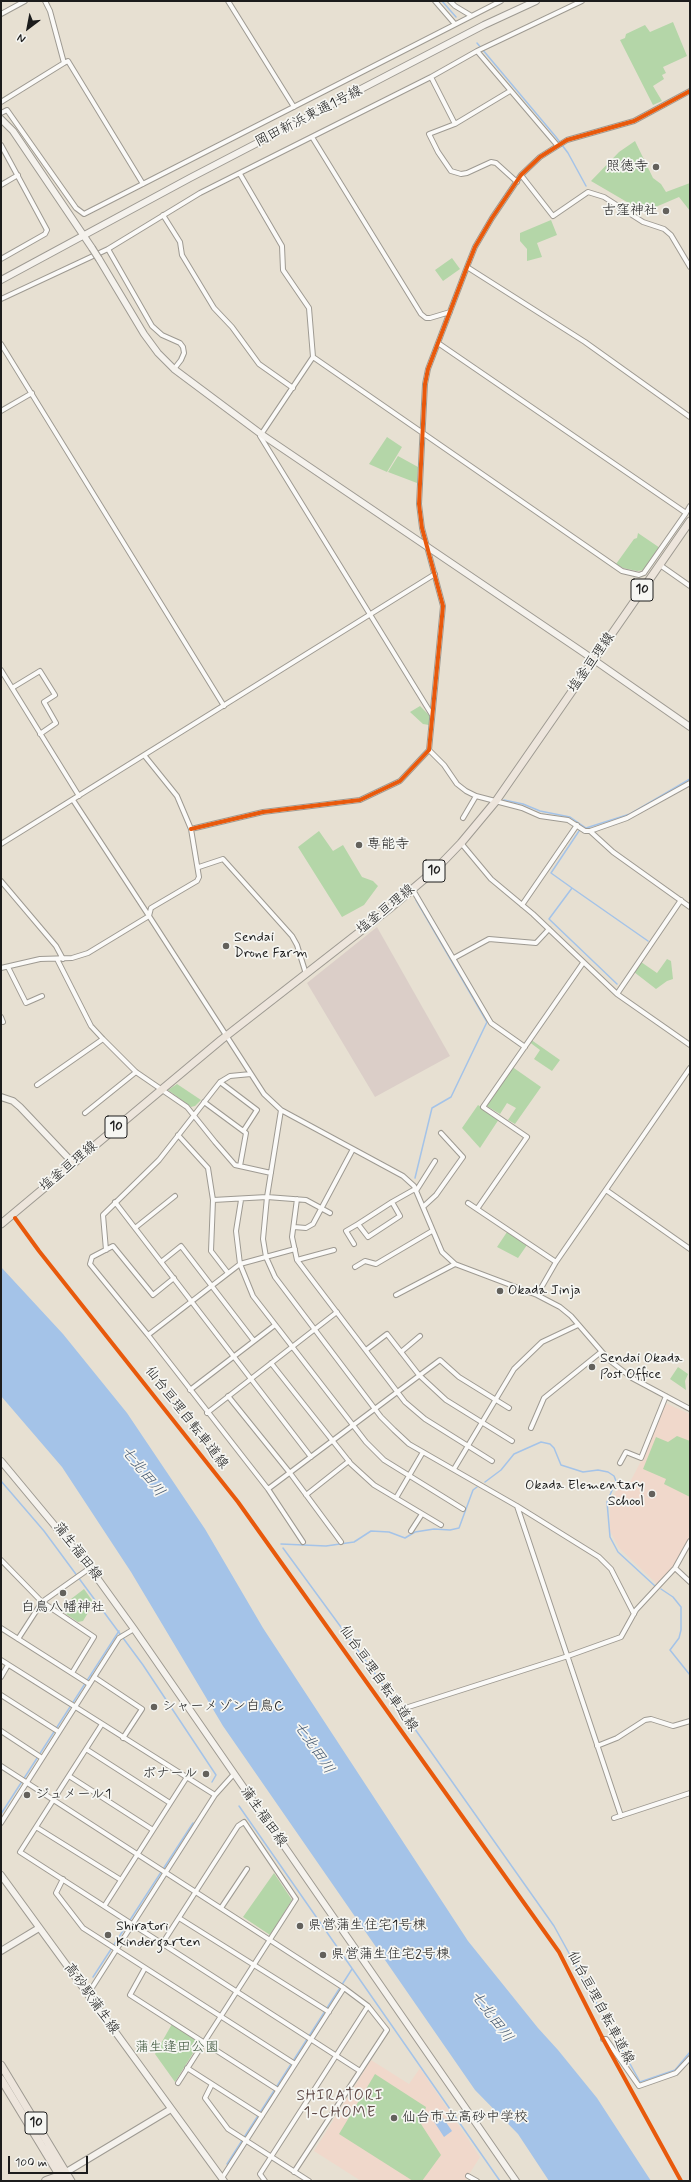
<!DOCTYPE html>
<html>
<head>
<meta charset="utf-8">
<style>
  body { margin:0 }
  #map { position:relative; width:691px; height:2182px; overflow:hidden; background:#e7e0d2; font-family:Mynerve,sans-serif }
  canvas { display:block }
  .frame { position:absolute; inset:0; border:2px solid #1c1c1c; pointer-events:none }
  .north { position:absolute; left:8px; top:8px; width:40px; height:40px; -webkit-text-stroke:3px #f6f6f2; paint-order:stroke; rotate:212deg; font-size:11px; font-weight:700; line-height:16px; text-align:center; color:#1c1c1c }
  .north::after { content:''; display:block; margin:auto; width:14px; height:18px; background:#1c1c1c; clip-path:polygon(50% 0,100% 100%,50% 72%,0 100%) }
  .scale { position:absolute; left:8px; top:2156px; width:80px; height:18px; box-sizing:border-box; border:2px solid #1c1c1c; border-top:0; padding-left:5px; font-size:12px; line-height:14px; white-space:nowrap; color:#1c1c1c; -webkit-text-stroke:3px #f6f6f2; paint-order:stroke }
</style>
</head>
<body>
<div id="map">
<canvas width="691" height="2182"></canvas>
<div class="frame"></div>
<div class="north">N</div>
<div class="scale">100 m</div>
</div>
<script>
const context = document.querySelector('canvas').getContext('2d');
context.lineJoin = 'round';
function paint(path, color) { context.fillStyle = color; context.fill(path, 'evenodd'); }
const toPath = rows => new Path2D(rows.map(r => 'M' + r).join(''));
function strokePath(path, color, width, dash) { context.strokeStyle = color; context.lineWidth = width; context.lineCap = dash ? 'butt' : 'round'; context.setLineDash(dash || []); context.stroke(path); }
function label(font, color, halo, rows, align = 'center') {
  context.font = font + ' Mynerve,"Klee One",sans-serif'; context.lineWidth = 3.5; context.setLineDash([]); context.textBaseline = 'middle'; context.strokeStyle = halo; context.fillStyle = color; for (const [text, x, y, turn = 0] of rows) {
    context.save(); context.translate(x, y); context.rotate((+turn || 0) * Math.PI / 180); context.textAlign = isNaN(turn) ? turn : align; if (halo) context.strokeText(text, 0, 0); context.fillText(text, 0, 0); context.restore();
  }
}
const built = toPath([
  [665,1403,690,1414,690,1537,674,1565,658,1585,619,1548,610,1531,610,1502,620,1484,628,1486,641,1461,643,1461],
  [371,2060,409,2084,420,2068,480,2157,465,2181,361,2181,314,2151]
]);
const industrial = toPath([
  [377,927,450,1056,375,1097,307,983]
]);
const green = toPath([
  [673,22,687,56,663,67,666,73,662,75,664,79,653,86,662,101,653,105,620,40,625,38,626,34,645,25,650,32],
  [635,141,653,178,661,184,666,192,690,183,690,211,679,197,644,212,591,181,619,152],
  [551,220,557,235,537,243,542,257,527,261,527,249,520,241,520,233],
  [452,258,460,269,443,281,435,270],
  [387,437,402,447,387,472,369,464],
  [398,456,418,467,417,483,388,472],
  [638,533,660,548,645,570,637,571,623,568,616,564,634,539,637,538],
  [420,706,430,716,429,725,423,724,410,712],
  [319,831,333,851,343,845,362,877,373,881,378,886,364,905,342,917,298,847],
  [667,959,671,961,673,979,667,981,656,989,634,972,641,962,657,973],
  [530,1039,560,1060,552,1071,534,1059,540,1050,528,1041],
  [511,1066,541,1087,515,1124,508,1120,516,1108,507,1103,500,1114,485,1105],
  [177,1084,201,1100,195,1106,191,1107,168,1090],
  [478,1105,499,1119,480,1148,462,1128],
  [507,1232,527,1245,518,1258,497,1247],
  [678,1367,688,1374,685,1381,686,1390,670,1379],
  [677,1436,690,1441,690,1497,664,1484,666,1479,643,1469,656,1437,668,1442],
  [84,1589,94,1603,83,1621,78,1622,63,1612,71,1599],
  [274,1873,292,1900,270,1935,243,1917],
  [172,2024,200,2042,175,2082,155,2054],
  [375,2074,426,2107,421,2124,441,2155,422,2181,413,2181,339,2134]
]);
const water = toPath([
  [1,1267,63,1334,127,1413,205,1529,263,1628,468,1941,538,2028,558,2050,597,2098,651,2181,549,2181,518,2134,475,2090,223,1726,131,1572,62,1467,1,1396],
  [441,2115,452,2131,444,2137,433,2120]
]);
const stream = toPath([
  [442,1,456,17],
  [477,43,556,137,568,153,586,186],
  [504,800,523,804,540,811,570,817,586,828,630,814,690,779],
  [579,831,551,873,572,888,549,919,617,984],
  [572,888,648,941],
  [415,1178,432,1108,451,1097,487,1022,416,900],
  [1,1481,44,1531,143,1665,216,1775,212,1782],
  [485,1482,501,1470,514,1454,541,1442,550,1444,554,1448,561,1465,583,1472,598,1470,608,1472,614,1476,616,1481,607,1502,610,1537,618,1552,655,1586],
  [281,1544,326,1546,354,1542,371,1531,389,1532,405,1538,415,1532,434,1529,450,1530,459,1528,473,1490,477,1487],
  [283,1548,398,1705],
  [661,1589,673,1597,681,1607,681,1630,679,1638,670,1650,690,1675],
  [405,1715,554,1926,640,2082,675,2070,690,2052],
  [239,1806,500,2181],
  [1,1814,119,1631],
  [93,1977,193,1823],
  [227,2164,352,1969]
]);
const street = toPath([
  [45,1,50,11,64,63,68,61,143,184],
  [228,1,294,107],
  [435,1,454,23],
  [450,1,455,6,470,15],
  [1,14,25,1],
  [477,51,557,145],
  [431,77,455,124],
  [510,91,455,124,429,134,438,152,451,171,461,174,467,173,491,162,496,163,517,182],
  [1,102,64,63],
  [1,113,7,110,76,208,84,214,501,1],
  [312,137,421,314,426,318,430,318,450,312],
  [1,145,47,230,45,234,1,259],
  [240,174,282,246,283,270,309,308,313,357,622,571,639,575,644,573,686,513],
  [521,175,553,216,588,192,604,197,643,222,664,229,671,235,690,267],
  [1,185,18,175],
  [163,215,180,242,182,255,214,308,232,327,259,364,293,388],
  [467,267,585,342,690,417],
  [1,299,108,249],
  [438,343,686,513,690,506],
  [1,344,224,706],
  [313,357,260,436,432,715],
  [174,369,181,360,184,353,183,347,180,343,162,335,152,326,108,249,200,193,431,77,477,51,582,1],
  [1,411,32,393],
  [660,565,690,586],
  [1,670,79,796],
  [12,688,40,671,55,695,44,702,56,723,40,734],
  [429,750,444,765,457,784,466,791,476,796,522,808,540,816,568,820,585,831,590,831,627,818,690,783],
  [144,755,177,796,191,829,199,877,197,881,151,908,149,916,264,1094,281,1110,403,1176,414,1186,442,1252,455,1264,537,1295,560,1307,571,1316,609,1360,632,1378,690,1409],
  [463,818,476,796],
  [191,829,263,812,360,800,400,781,429,750,443,606,422,528,419,504,425,384,428,369,467,267,475,247,492,218,521,175,540,157,567,140,634,121,690,91],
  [590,831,613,852,690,907],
  [461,843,491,879,533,914,617,994,690,1045],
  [1,844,435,574],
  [199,867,223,859,292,936,297,945,306,974],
  [1,881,56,946,63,959],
  [413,890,491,1023,525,1047],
  [522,905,577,825],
  [454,958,489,939,536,943,549,929],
  [57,959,91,1026,103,1039,136,1072,187,1107,215,1142,235,1165,271,1173],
  [8,967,26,1003,42,996],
  [1,968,40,959,72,958,88,953,149,916,73,800],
  [617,994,681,900],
  [1,1017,3,1022],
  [220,1082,257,1110,244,1130],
  [37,1085,103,1039],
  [204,1102,246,1133,240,1166],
  [281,1110,267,1197,263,1239,266,1257,275,1277,381,1417,394,1430,409,1444,517,1506,599,1557,611,1569,634,1614],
  [85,1113,136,1072],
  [178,1135,208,1168,213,1200,267,1197,306,1200,330,1213],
  [606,1190,690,1249],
  [416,1191,435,1161],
  [297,1199,292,1237,297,1260,405,1402,425,1419,492,1461],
  [213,1200,211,1251,228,1273],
  [241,1200,236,1231,240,1264,253,1296,366,1442,384,1460,463,1509],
  [115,1202,311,1457],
  [392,1202,358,1224,368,1237,400,1216,392,1202,415,1189],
  [468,1203,556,1262],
  [423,1207,436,1195,463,1157,441,1133],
  [477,1209,527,1137,483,1107,583,963],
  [294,1227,306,1228,313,1224,353,1149],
  [135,1228,175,1196],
  [354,1244,346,1231,358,1224],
  [106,1250,103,1215,159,1160,220,1082,230,1076,251,1074],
  [297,1260,334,1250],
  [161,1262,181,1246,254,1341],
  [355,1267,365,1261,376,1264,432,1231],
  [174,1278,153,1295,113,1246,92,1257,90,1264,148,1335,268,1489,303,1542],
  [396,1295,455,1264],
  [537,1295,556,1262,690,1068],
  [148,1335,240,1264,295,1249],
  [366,1350,387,1334,419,1375,446,1400,512,1441],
  [401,1352,420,1336],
  [271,1363,351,1464,374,1485,441,1525],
  [190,1390,275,1325],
  [228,1396,290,1473,341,1542],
  [207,1413,337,1312],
  [531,1428,544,1398,601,1352],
  [620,1463,626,1452,641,1458,666,1396],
  [454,1469,514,1369,542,1342,578,1325],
  [268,1489,440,1360,459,1377,509,1408],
  [306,1495,349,1461],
  [396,1498,423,1452],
  [517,1506,621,1816],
  [411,1531,422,1514],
  [1,1560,42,1602,94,1637,72,1673],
  [675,1568,690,1582],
  [1,1628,89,1684],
  [18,1639,42,1602,90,1568],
  [1,1660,215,1795],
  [1,1677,8,1665],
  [94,1677,142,1709,123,1738],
  [1,1695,59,1732],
  [399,1710,568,1656,621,1637,636,1610,675,1568,690,1541],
  [102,1724,20,1852,360,2071],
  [1,1731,42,1758],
  [597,1746,617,1738,645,1720,651,1719,673,1726,690,1721],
  [86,1749,170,1803],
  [1,1766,344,1988,368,2006,387,2030,294,2172],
  [69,1776,153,1830],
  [614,1818,690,1793],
  [1,1823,119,1638,134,1629],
  [36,1827,121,1880],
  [63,1879,56,1893,83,1928,295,2064],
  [105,1905,187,1777],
  [221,1908,247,1869],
  [179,1918,329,2012],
  [162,1944,238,1826,244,1822,296,1899,178,2083],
  [145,1968,130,1995,278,2090],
  [88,1994,215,1795,233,1775],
  [603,2039,606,2039,639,2086,676,2073,690,2058],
  [187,2068,262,2116],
  [212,2084,205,2098,228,2129,309,2181],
  [468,2176,477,2181],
  [222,2178,344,1988],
  [265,2181,260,2174,368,2006]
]);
const secondary = toPath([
  [1,119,13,131,92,248],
  [99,259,144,334,158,353,174,369,261,434,584,653,690,727],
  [1,280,190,178,484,25,536,1],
  [1,1097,13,1101,20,1107,73,1163],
  [1,1461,90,1568,134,1629,516,2181],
  [1,1875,224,2181],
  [1,1951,39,1928],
  [63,2174,171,2109]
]);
const primary = toPath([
  [1,1224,221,1040,389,909,435,870,461,843,496,801,690,521],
  [1,2065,71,2181],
  [1,2079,63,2181]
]);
const highway = toPath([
  [46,2181,60,2176]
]);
const secondaryBridge = toPath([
  [92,248,99,259]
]);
const cycleway = toPath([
  [191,829,263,812,360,800,400,781,429,750,443,606,422,528,419,504,425,384,428,369,467,267,475,247,492,218,521,175,540,157,567,140,634,121,690,91],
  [15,1218,39,1251,238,1502,559,1952,603,2039,681,2181]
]);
const markers = [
  [656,167,4,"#63615c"],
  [666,211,4,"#63615c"],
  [359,845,4,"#63615c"],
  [226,946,4,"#63615c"],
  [500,1291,4,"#63615c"],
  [592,1367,4,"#63615c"],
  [652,1494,4,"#63615c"],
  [63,1593,4,"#63615c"],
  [154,1707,4,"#63615c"],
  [206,1774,4,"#63615c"],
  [27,1795,4,"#63615c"],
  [300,1926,4,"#63615c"],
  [108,1935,4,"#63615c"],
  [323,1955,4,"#63615c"],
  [394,2118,4,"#63615c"]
];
const shields = [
  [642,590,22],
  [434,871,22],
  [116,1127,22],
  [36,2123,22]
];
const shieldNames = [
  ["10",642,590],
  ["10",434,871],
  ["10",116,1127],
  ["10",36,2123]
];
const streetNames = [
  ["岡田新浜東通1号線",309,117,-27],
  ["塩釜亘理線",592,663,-55],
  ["塩釜亘理線",386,910,-39],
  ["塩釜亘理線",69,1167,-40],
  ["仙台亘理自転車道線",186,1418,52],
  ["蒲生福田線",77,1552,52],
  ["仙台亘理自転車道線",378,1679,55],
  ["蒲生福田線",263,1817,55],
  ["高砂駅蒲生線",91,1999,54],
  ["仙台亘理自転車道線",600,2008,62]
];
const poiNames = [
  ["照徳寺",648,167,"right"],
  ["古窪神社",658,211,"right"],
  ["専能寺",367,845],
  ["Sendai",234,938],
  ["Drone Farm",234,954],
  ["Okada Jinja",508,1291],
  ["Sendai Okada",600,1359],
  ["Post Office",600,1375],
  ["Okada Elementary",644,1486,"right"],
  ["School",644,1502,"right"],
  ["白鳥八幡神社",63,1608,"center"],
  ["シャーメゾン白鳥C",162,1707],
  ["ボナール",198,1774,"right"],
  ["ジュメール1",35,1795],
  ["県営蒲生住宅1号棟",308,1926],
  ["Shiratori",116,1927],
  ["Kindergarten",116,1943],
  ["県営蒲生住宅2号棟",331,1955],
  ["仙台市立高砂中学校",402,2118]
];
const parkNames = [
  ["蒲生逢田公園",177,2048]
];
const waterNames = [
  ["七北田川",142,1472,51],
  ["七北田川",313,1748,56],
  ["七北田川",491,2017,53]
];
const neighbourhoodNames = [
  ["SHIRATORI",340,2097],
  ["1-CHOME",340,2114]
];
paint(built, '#f0d8cb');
paint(industrial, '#dbcec8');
paint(green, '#b4d6a8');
paint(water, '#a4c3e8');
strokePath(stream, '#a4c3e8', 1.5);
strokePath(street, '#9e9a92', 6);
strokePath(secondary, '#9e9a92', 8);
strokePath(primary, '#9e9a92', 9);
strokePath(highway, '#9e9a92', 10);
strokePath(street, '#fbfaf8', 4);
strokePath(secondary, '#f5f2ed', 6);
strokePath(primary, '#ede5dc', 7);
strokePath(highway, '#ede5dc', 8);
strokePath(secondaryBridge, '#9e9a92', 8, []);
strokePath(secondaryBridge, '#f5f2ed', 6);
strokePath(cycleway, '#e8590c', 4);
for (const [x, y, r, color] of markers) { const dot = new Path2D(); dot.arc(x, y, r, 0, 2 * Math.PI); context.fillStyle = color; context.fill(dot); strokePath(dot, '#f6f6f2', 1.5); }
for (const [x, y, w] of shields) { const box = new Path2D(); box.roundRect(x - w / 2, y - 11, w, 22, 3); context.fillStyle = '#f6f6f2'; context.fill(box); strokePath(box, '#1c1c1c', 1); }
label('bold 13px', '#1c1c1c', null, shieldNames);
label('14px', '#1c1c1c', '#f6f6f2', streetNames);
label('14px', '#1c1c1c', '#f6f6f2', poiNames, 'left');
label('14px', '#435a41', '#f6f6f2', parkNames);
label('italic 15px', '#475a72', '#f6f6f2', waterNames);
context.letterSpacing = '1px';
label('15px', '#5c4744', '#f6f6f2', neighbourhoodNames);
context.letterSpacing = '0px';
</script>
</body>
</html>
